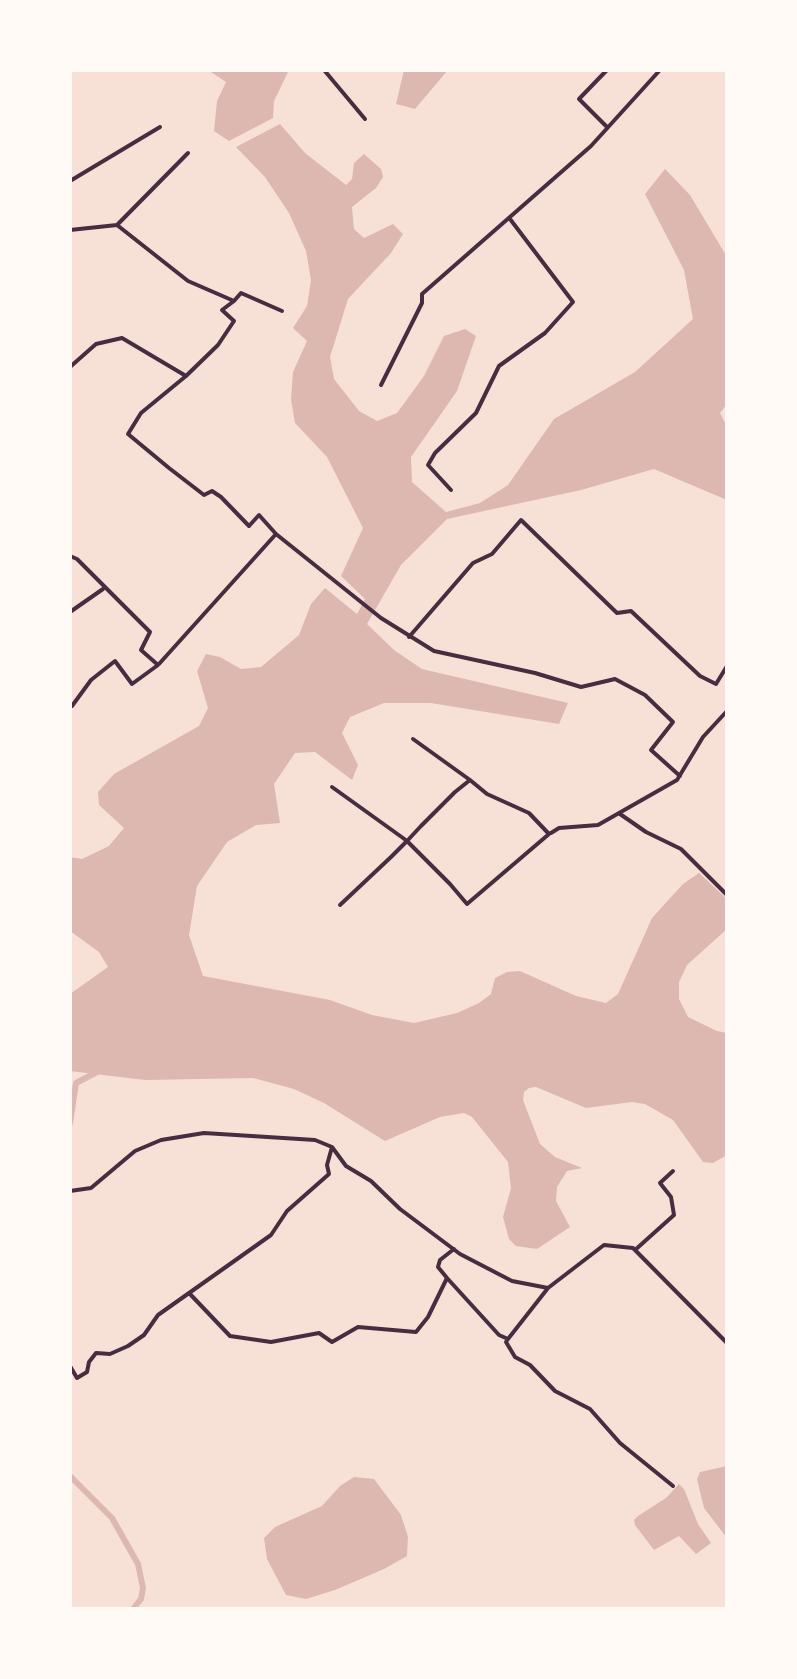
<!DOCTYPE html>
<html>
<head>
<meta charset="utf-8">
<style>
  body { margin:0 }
  #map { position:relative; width:797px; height:1679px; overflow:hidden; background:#f7e1d7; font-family:"Source Serif 4",serif }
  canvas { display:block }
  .frame { position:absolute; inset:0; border:72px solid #fffaf5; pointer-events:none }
</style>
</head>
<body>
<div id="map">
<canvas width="797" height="1679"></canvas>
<div class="frame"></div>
</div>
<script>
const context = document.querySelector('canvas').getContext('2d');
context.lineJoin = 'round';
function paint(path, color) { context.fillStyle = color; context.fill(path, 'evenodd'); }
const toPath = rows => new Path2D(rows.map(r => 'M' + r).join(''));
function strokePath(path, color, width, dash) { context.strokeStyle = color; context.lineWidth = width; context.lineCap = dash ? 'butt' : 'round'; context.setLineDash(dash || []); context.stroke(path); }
const water = toPath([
  [208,70,289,70,274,101,273,118,229,141,214,131,217,101,226,82],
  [404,70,448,70,415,109,396,104],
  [280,124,305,153,346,185,352,179,354,163,364,154,381,169,383,177,376,188,352,207,354,229,364,238,393,224,403,234,391,253,348,299,330,357,334,379,359,411,377,421,397,413,424,376,444,336,465,329,476,336,457,391,411,457,412,482,446,512,480,503,508,485,554,419,635,372,693,319,684,270,645,194,665,169,690,195,727,257,727,404,720,413,727,427,727,500,654,469,581,490,447,519,401,565,367,624,394,650,422,669,568,703,559,724,431,703,384,703,350,717,342,733,358,765,352,780,315,752,295,753,274,784,280,823,256,825,227,842,197,886,189,935,203,976,330,1000,372,1015,414,1023,457,1013,479,1003,491,994,495,978,507,972,520,971,576,996,606,1003,618,994,652,918,683,884,699,873,727,899,727,929,687,965,679,982,679,999,688,1017,717,1031,727,1033,727,1155,713,1163,703,1162,673,1120,645,1104,632,1102,586,1108,536,1087,529,1088,524,1092,523,1100,540,1144,555,1157,582,1168,567,1171,557,1187,556,1201,570,1227,537,1249,516,1246,509,1239,503,1217,511,1188,508,1162,472,1117,464,1113,440,1117,385,1141,324,1103,294,1089,253,1078,145,1080,70,1071,70,994,108,967,99,952,70,931,70,857,82,859,109,846,124,828,99,805,98,792,114,774,199,726,208,708,197,671,206,654,220,657,241,669,261,667,299,635,311,604,325,588,357,614,365,599,341,576,363,528,327,457,295,423,291,399,293,372,307,341,293,328,307,306,311,280,306,251,289,213,265,177,236,147],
  [727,1466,727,1538,704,1508,697,1479,700,1472],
  [354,1477,374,1479,401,1515,408,1537,407,1556,384,1569,335,1590,306,1599,286,1595,267,1559,264,1538,275,1527,322,1506,340,1486],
  [679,1484,684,1489,698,1524,711,1543,696,1554,679,1536,654,1550,635,1525,634,1520,638,1516,666,1498]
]);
const canal = toPath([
  [70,1123,76,1083,99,1071],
  [70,1476,112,1518,138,1564,143,1588,141,1599,133,1609]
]);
const minor = toPath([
  [324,70,365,119],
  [607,70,579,99,607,127],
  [70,181,160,127],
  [117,225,188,281,234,301,241,293,282,311],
  [70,230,117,225,188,153],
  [70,367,96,344,122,338,186,376,218,345,234,321,222,310,234,301],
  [186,376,141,413,128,434,169,468,204,495,212,491,221,497,249,526,259,515,276,534,381,618,434,651,535,673,581,687,615,679,645,695,673,722,651,750,680,776],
  [381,385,422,303,422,294,591,146,660,70],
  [451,490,428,465,435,453,476,413,499,366,545,333,573,302,510,219],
  [70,556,77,559,150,632,141,650,158,665,132,684,115,661,91,680,72,706,70,704],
  [70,612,103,589],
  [409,637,473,563,492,554,521,520,617,613,631,611,700,676,716,684,727,666],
  [159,664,276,534],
  [413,739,470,780],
  [332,787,403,838,407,841,450,884,467,904,549,834,529,813,487,794,470,780,455,792,421,826,407,841,391,857,340,905],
  [620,814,646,832,681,849,727,895],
  [551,833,559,828,598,825,677,780,703,737,727,711],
  [70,1191,91,1188,135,1151,161,1140,204,1133,315,1140,332,1147,346,1166,371,1181,400,1209,460,1254,512,1281,548,1288,604,1245,633,1248,727,1343],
  [635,1250,674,1215,671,1197,660,1183,673,1171],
  [447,1278,438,1267,440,1260,454,1249],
  [190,1294,230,1336,271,1342,319,1333,332,1342,358,1327,416,1332,428,1317,447,1278,499,1335,508,1339,548,1288],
  [508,1339,506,1342,515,1357,530,1365,555,1391,590,1409,620,1443,673,1486],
  [70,1366,77,1378,87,1372,89,1362,96,1353,110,1354,128,1346,144,1335,158,1315,271,1235,287,1211,329,1174,327,1165,332,1147]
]);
paint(water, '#dcb8b0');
strokePath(canal, '#dcb8b0', 6);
strokePath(minor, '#4a2c40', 4);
</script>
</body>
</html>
